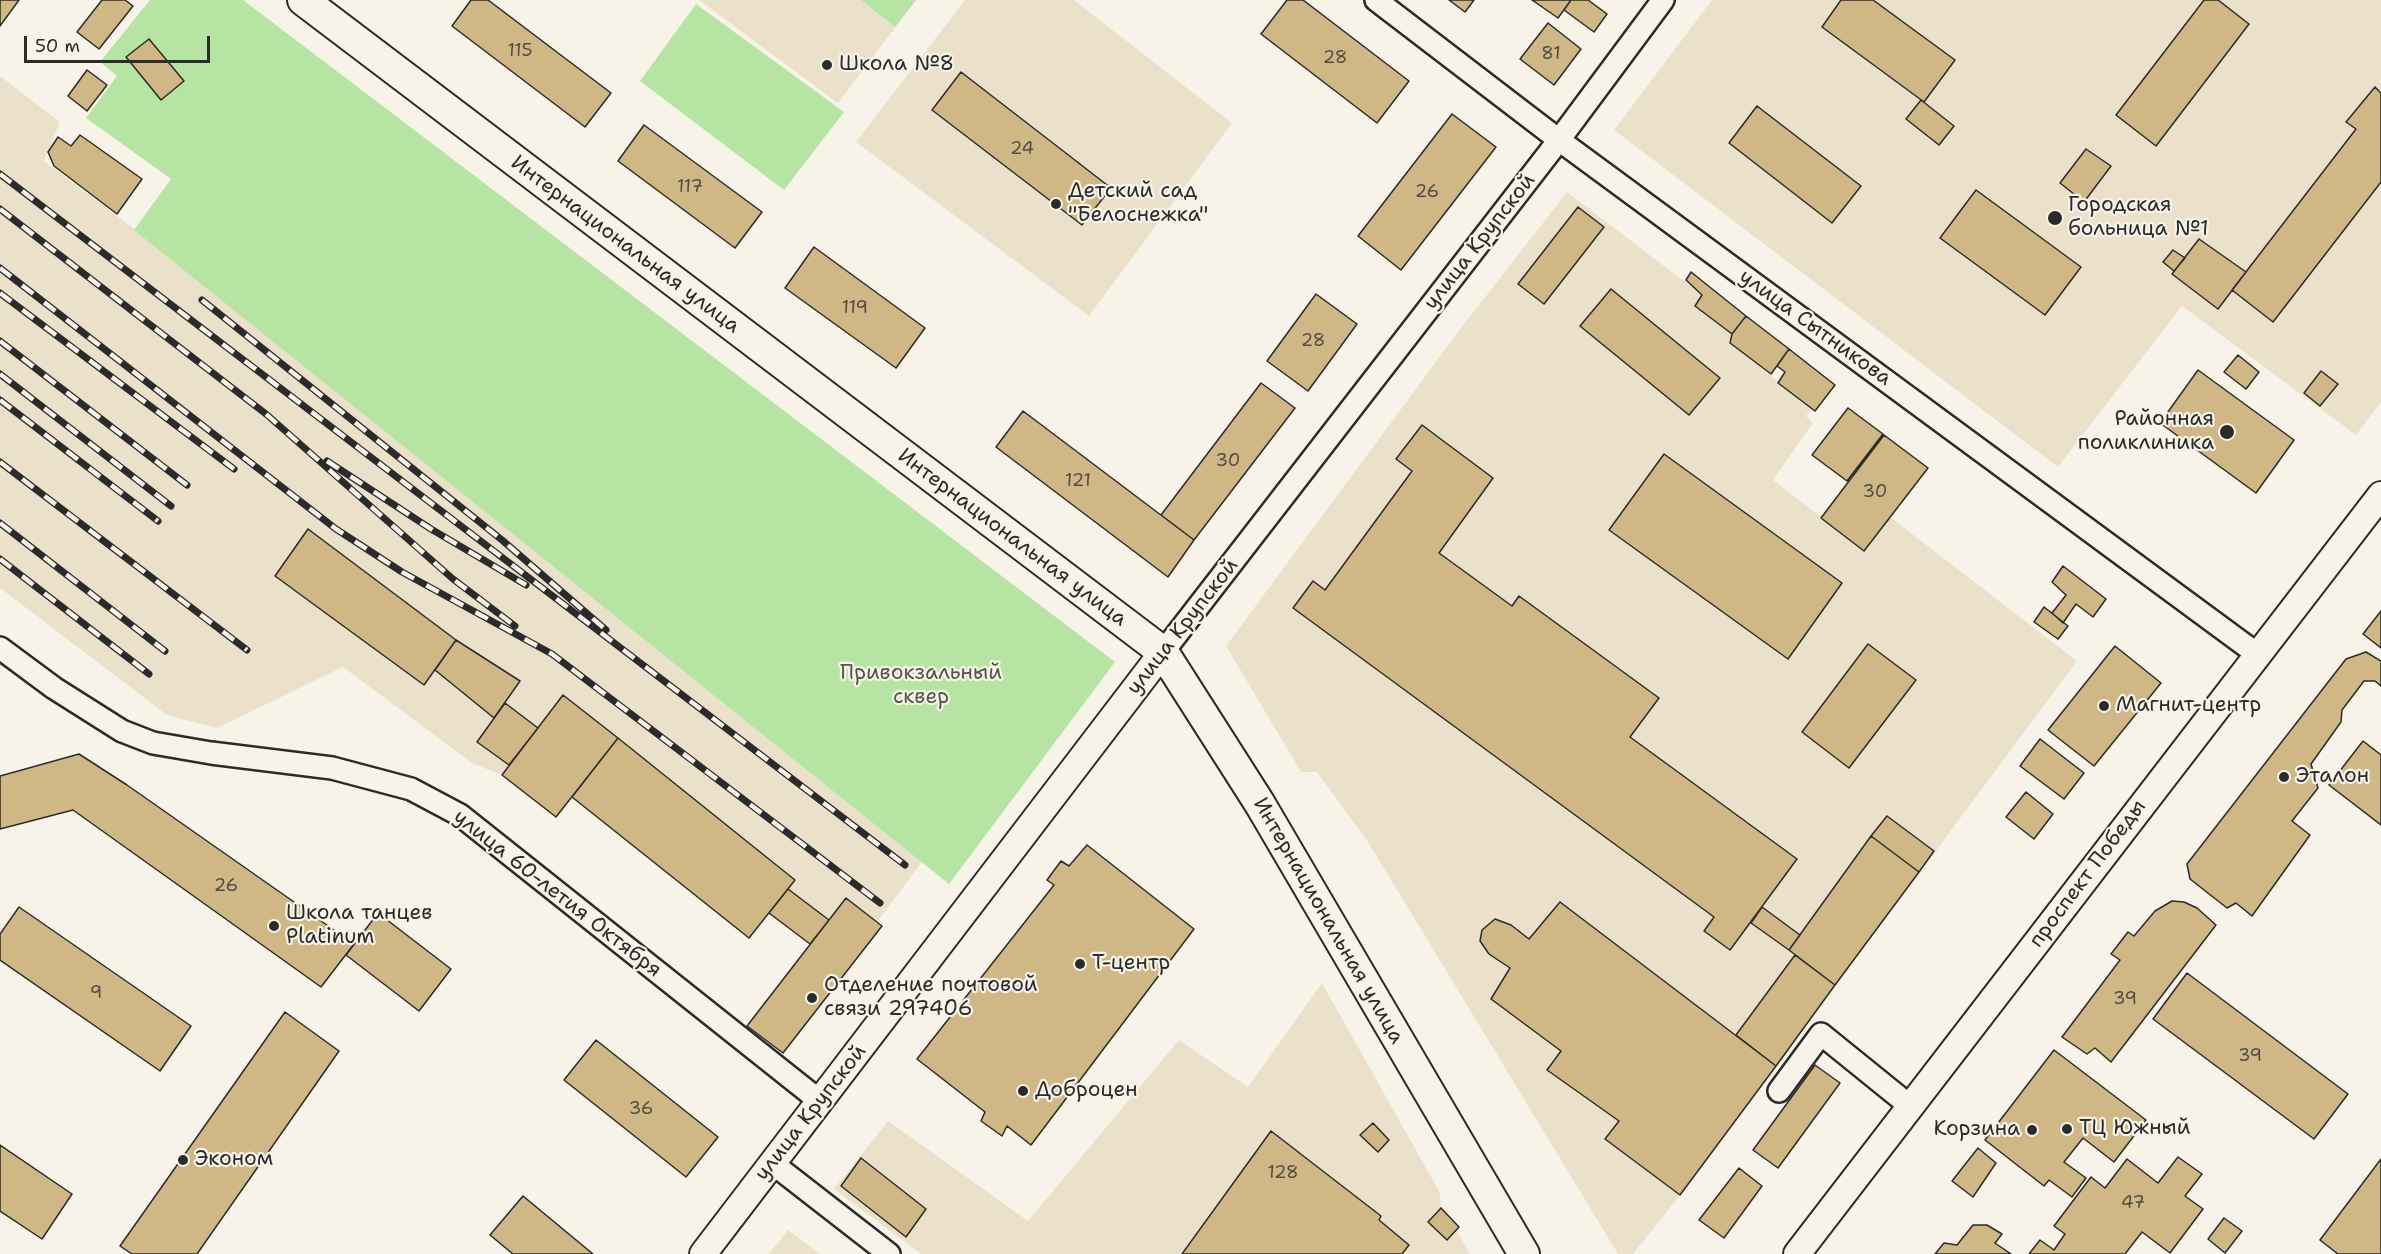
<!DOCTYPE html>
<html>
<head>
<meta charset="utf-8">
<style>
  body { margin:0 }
  #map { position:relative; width:2381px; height:1254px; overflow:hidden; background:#f7f3e8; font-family:"Shantell Sans",sans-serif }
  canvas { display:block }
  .scale { position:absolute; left:24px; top:36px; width:186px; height:27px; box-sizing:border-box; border:3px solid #2b2b2b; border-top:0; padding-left:8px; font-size:18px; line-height:21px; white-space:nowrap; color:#2b2b2b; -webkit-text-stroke:4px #f7f3e8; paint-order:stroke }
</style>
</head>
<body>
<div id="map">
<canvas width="2381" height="1254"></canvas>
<div class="scale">50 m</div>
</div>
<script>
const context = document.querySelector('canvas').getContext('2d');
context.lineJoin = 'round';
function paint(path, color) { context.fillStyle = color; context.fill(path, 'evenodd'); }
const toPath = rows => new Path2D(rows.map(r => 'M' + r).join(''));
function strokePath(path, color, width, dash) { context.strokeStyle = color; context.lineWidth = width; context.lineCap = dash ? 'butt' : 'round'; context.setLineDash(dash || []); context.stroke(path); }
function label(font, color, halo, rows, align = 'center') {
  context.font = font + ' "Shantell Sans",sans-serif'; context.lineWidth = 4.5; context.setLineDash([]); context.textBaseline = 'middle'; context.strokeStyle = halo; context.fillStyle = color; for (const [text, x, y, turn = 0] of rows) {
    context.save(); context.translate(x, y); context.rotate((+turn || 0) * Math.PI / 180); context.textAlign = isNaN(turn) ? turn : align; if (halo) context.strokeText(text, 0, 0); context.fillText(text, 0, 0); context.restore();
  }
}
const built = toPath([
  [699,0,916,0,838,103],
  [965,0,1074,0,1232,123,1089,316,856,142],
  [1712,0,2381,0,2381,402,2356,435,2182,306,2058,467,1614,130],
  [0,76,60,122,44,161,129,225,922,862,877,922,846,898,829,920,788,889,795,879,563,696,502,775,472,763,343,667,217,728,167,715,0,588],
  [1567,192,1702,295,1695,306,1732,334,1730,343,1812,409,1806,416,1813,423,1773,480,1864,550,1890,517,2077,661,1680,1195,1633,1254,1618,1254,1368,842,1317,772,1301,772,1226,646,1458,332],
  [1322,983,1440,1193,1441,1208,1459,1227,1458,1233,1470,1254,921,1254,834,1189,888,1121,1028,1221,1179,1040,1248,1087],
  [788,1230,820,1254,769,1254]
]);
const green = toPath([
  [150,0,243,0,1115,662,949,884,134,230,171,179,86,118,117,76,100,62],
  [861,0,916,0,895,27],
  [696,4,844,112,784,190,640,81]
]);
const building = toPath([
  [0,0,19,0,0,26,0,0],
  [102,0,125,0,133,6,99,49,77,32,102,0],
  [471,0,488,0,611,93,585,127,452,26,471,0],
  [1287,0,1303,0,1409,81,1377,123,1261,34,1287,0],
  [1449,0,1474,0,1465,12,1449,0],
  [1532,0,1571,0,1558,18,1532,0],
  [1571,0,1588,0,1607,14,1594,32,1564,10,1571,0],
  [1841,0,1873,0,1955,60,1924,102,1822,27,1841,0],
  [2204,0,2218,0,2249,24,2156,146,2116,115,2204,0],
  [1548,23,1581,49,1554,85,1520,59,1548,23],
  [149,39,184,81,161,100,126,57,149,39],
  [87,70,107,85,87,111,68,96,87,70],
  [961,72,1111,188,1082,225,932,110,961,72],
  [2375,87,2381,93,2381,182,2273,322,2232,290,2356,129,2346,122,2375,87],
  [1921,100,1954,126,1939,145,1906,119,1921,100],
  [1757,106,1861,186,1832,223,1729,143,1757,106],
  [1452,114,1496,147,1401,270,1358,236,1452,114],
  [644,125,762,212,735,248,618,161,644,125],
  [80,135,142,179,117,214,54,166,48,152,58,137,71,146,80,135],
  [2086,149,2111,166,2084,202,2060,183,2086,149],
  [1976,190,2081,267,2045,315,1940,238,1976,190],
  [1578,207,1604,227,1544,304,1518,284,1578,207],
  [2199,239,2246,272,2218,309,2172,274,2199,239],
  [814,247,925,328,896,368,785,288,814,247],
  [2173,250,2185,258,2174,271,2163,262,2173,250],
  [1691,272,1746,316,1732,334,1695,306,1702,295,1686,280,1691,272],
  [1611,289,1720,378,1689,415,1580,326,1611,289],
  [1316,294,1357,324,1308,391,1267,361,1316,294],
  [1746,316,1789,349,1771,374,1730,343,1732,334,1746,316],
  [1789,349,1835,385,1815,411,1778,383,1785,372,1777,366,1789,349],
  [2238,355,2259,372,2246,389,2224,372,2238,355],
  [2198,370,2294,440,2256,493,2160,423,2198,370],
  [2321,371,2338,384,2320,406,2304,393,2321,371],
  [1261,383,1295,408,1194,540,1161,515,1261,383],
  [1848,408,1883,434,1847,481,1812,455,1848,408],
  [1023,411,1194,540,1168,577,996,447,1023,411],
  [1422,425,1493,478,1439,553,1512,606,1519,596,1659,698,1630,737,1797,859,1730,950,1704,931,1714,917,1293,608,1313,581,1325,590,1412,471,1396,459,1422,425],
  [1884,435,1928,468,1864,551,1821,518,1884,435],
  [1664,454,1842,583,1788,659,1609,530,1664,454],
  [308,529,456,640,424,685,275,576,308,529],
  [2063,566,2106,599,2093,617,2076,604,2063,623,2052,613,2066,595,2052,582,2063,566],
  [2044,607,2068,626,2058,639,2034,622,2044,607],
  [2381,611,2381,648,2363,634,2381,611],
  [456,640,520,681,494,718,435,670,456,640],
  [1868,644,1916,680,1849,768,1802,732,1868,644],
  [2115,646,2161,683,2094,766,2048,730,2115,646],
  [2366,652,2381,661,2381,686,2375,681,2364,681,2342,710,2341,722,2311,764,2318,788,2292,821,2310,835,2252,916,2236,903,2227,908,2190,879,2187,864,2346,659,2366,652],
  [563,695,618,738,556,817,502,775,563,695],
  [505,703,538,728,509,765,477,742,505,703],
  [618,738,795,880,749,938,572,797,618,738],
  [2040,739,2084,773,2064,799,2020,766,2040,739],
  [2363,741,2381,755,2381,825,2329,785,2363,741],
  [79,754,127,785,354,944,321,987,73,810,0,829,0,776,79,754],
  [2026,792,2053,814,2034,839,2006,817,2026,792],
  [1887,816,1934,851,1919,872,1871,836,1887,816],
  [1871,836,1919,872,1835,985,1789,950,1871,836],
  [1087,845,1194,929,1031,1145,1007,1126,1002,1136,981,1121,985,1112,917,1059,1054,885,1047,880,1061,861,1069,866,1087,845],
  [788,889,829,920,810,944,769,913,788,889],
  [846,898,882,926,783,1053,747,1026,846,898],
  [2172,901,2184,902,2197,908,2216,925,2111,1062,2095,1048,2087,1054,2062,1037,2120,960,2111,954,2128,932,2134,936,2155,911,2172,901],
  [1560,902,1776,1066,1680,1195,1605,1139,1619,1121,1547,1070,1561,1051,1491,999,1510,968,1489,954,1480,941,1482,930,1495,919,1511,925,1529,939,1560,902],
  [19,907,191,1026,160,1071,0,960,0,934,19,907],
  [1762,907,1800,935,1789,950,1751,923,1762,907],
  [378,913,451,969,419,1011,346,955,378,913],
  [1795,955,1835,985,1776,1066,1736,1035,1795,955],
  [2187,973,2348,1094,2314,1139,2153,1019,2187,973],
  [285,1012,339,1051,197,1254,132,1254,120,1246,285,1012],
  [596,1040,718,1137,686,1177,564,1080,596,1040],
  [2054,1050,2146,1120,2114,1162,2083,1138,2064,1162,2086,1178,2072,1197,2049,1180,2044,1186,1985,1140,2054,1050],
  [1815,1065,1840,1083,1778,1168,1753,1150,1815,1065],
  [1373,1123,1389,1140,1378,1152,1360,1135,1373,1123],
  [1271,1131,1381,1216,1379,1220,1409,1245,1402,1254,1182,1254,1271,1131],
  [0,1145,72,1194,42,1239,0,1211,0,1145],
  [1978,1148,1996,1163,1973,1197,1952,1181,1978,1148],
  [2178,1157,2202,1174,2185,1196,2203,1209,2170,1253,2142,1232,2125,1254,2029,1254,2040,1240,2054,1250,2065,1234,2054,1226,2091,1177,2105,1188,2127,1159,2158,1183,2178,1157],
  [861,1158,926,1209,906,1237,841,1186,861,1158],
  [2381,1159,2381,1254,2338,1254,2320,1240,2381,1159],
  [1739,1168,1762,1186,1724,1238,1699,1220,1739,1168],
  [523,1196,593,1254,513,1254,490,1235,523,1196],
  [1441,1208,1459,1227,1447,1240,1428,1222,1441,1208],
  [2224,1218,2242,1231,2225,1253,2208,1239,2224,1218],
  [1973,1225,1987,1225,2002,1234,1995,1243,2011,1254,1935,1254,1944,1243,1957,1245,1973,1225]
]);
const minor = toPath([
  [1376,0,1559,140,2257,654],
  [0,648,54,688,122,731,153,743,211,753,332,768,411,789,460,815,821,1102],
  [1163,652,1559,140,1663,0],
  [1779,1091,1821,1034,1910,1106],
  [772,1163,889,1254]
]);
const tertiary = toPath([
  [703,1254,1163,652],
  [1797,1254,2381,495]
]);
const secondary = toPath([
  [303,0,1163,652,1260,804,1524,1254]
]);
const rail = toPath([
  [0,174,905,865],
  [0,209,266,414,453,579,515,626],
  [0,268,336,529,402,572,552,654,880,903],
  [0,293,234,469],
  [202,300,502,540,606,630],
  [0,341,187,485],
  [0,374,171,506],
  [0,400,158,521],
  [327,461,431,529,526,585],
  [0,462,247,650],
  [0,523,165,651],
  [0,559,149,674]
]);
const markers = [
  [827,65,6,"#2b2b2b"],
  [1056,204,6,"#2b2b2b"],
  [2055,218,8,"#2b2b2b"],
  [2227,432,8,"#2b2b2b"],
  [2104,706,6,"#2b2b2b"],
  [2284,777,6,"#2b2b2b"],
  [274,926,6,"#2b2b2b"],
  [1080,964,6,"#2b2b2b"],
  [812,998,6,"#2b2b2b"],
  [1023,1091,6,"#2b2b2b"],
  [2067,1129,6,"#2b2b2b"],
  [2032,1130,6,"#2b2b2b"],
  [183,1160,6,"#2b2b2b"]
];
const numberNames = [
  ["115",520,51],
  ["81",1551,54],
  ["28",1335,58],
  ["24",1022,149],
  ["117",690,187],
  ["26",1427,192],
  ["119",855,308],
  ["28",1313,341],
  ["30",1228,461],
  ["121",1078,481],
  ["30",1875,492],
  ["26",226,886],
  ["9",96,993],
  ["39",2125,999],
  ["39",2250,1056],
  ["36",641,1109],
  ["128",1283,1173],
  ["47",2133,1203]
];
const poiNames = [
  ["Школа №8",839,65],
  ["Детский сад",1068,192],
  ["\"Белоснежка\"",1068,216],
  ["Городская",2068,206],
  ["больница №1",2068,230],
  ["Районная",2214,420,"right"],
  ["поликлиника",2214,444,"right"],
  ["Магнит-центр",2116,706],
  ["Эталон",2296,777],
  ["Школа танцев",286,914],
  ["Platinum",286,938],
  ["Т-центр",1092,964],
  ["Отделение почтовой",824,986],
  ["связи 297406",824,1010],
  ["Доброцен",1035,1091],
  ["ТЦ Южный",2079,1129],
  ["Корзина",2020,1130,"right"],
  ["Эконом",195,1160]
];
const streetNames = [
  ["улица Крупской",1480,242,-52],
  ["Интернациональная улица",625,245,37],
  ["улица Сытникова",1815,328,36],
  ["Интернациональная улица",1012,538,37],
  ["улица Крупской",1183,627,-52],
  ["проспект Победы",2088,874,-53],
  ["улица 60-летия Октября",557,894,38],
  ["Интернациональная улица",1328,921,60],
  ["улица Крупской",811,1113,-52]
];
const parkNames = [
  ["Привокзальный",921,674],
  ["сквер",921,698]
];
paint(built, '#ebe1cb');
paint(green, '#b6e5a3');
paint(building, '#cfb786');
strokePath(building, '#2b2b2b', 1.5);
strokePath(minor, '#2b2b2b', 26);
strokePath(tertiary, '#2b2b2b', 30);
strokePath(secondary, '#2b2b2b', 34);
strokePath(minor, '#f7f3e8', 21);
strokePath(tertiary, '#f7f3e8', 26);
strokePath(secondary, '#f7f3e8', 30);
strokePath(rail, '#2b2b2b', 7);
strokePath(rail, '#f7f3e8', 4.5, [14]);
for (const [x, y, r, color] of markers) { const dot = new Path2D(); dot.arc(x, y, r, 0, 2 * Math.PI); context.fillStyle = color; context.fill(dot); strokePath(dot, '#f7f3e8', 2); }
label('18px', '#544e42', null, numberNames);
label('21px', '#2b2b2b', '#f7f3e8', poiNames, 'left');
label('21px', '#2b2b2b', '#f7f3e8', streetNames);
label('21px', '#4e5a49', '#f7f3e8', parkNames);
</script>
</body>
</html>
